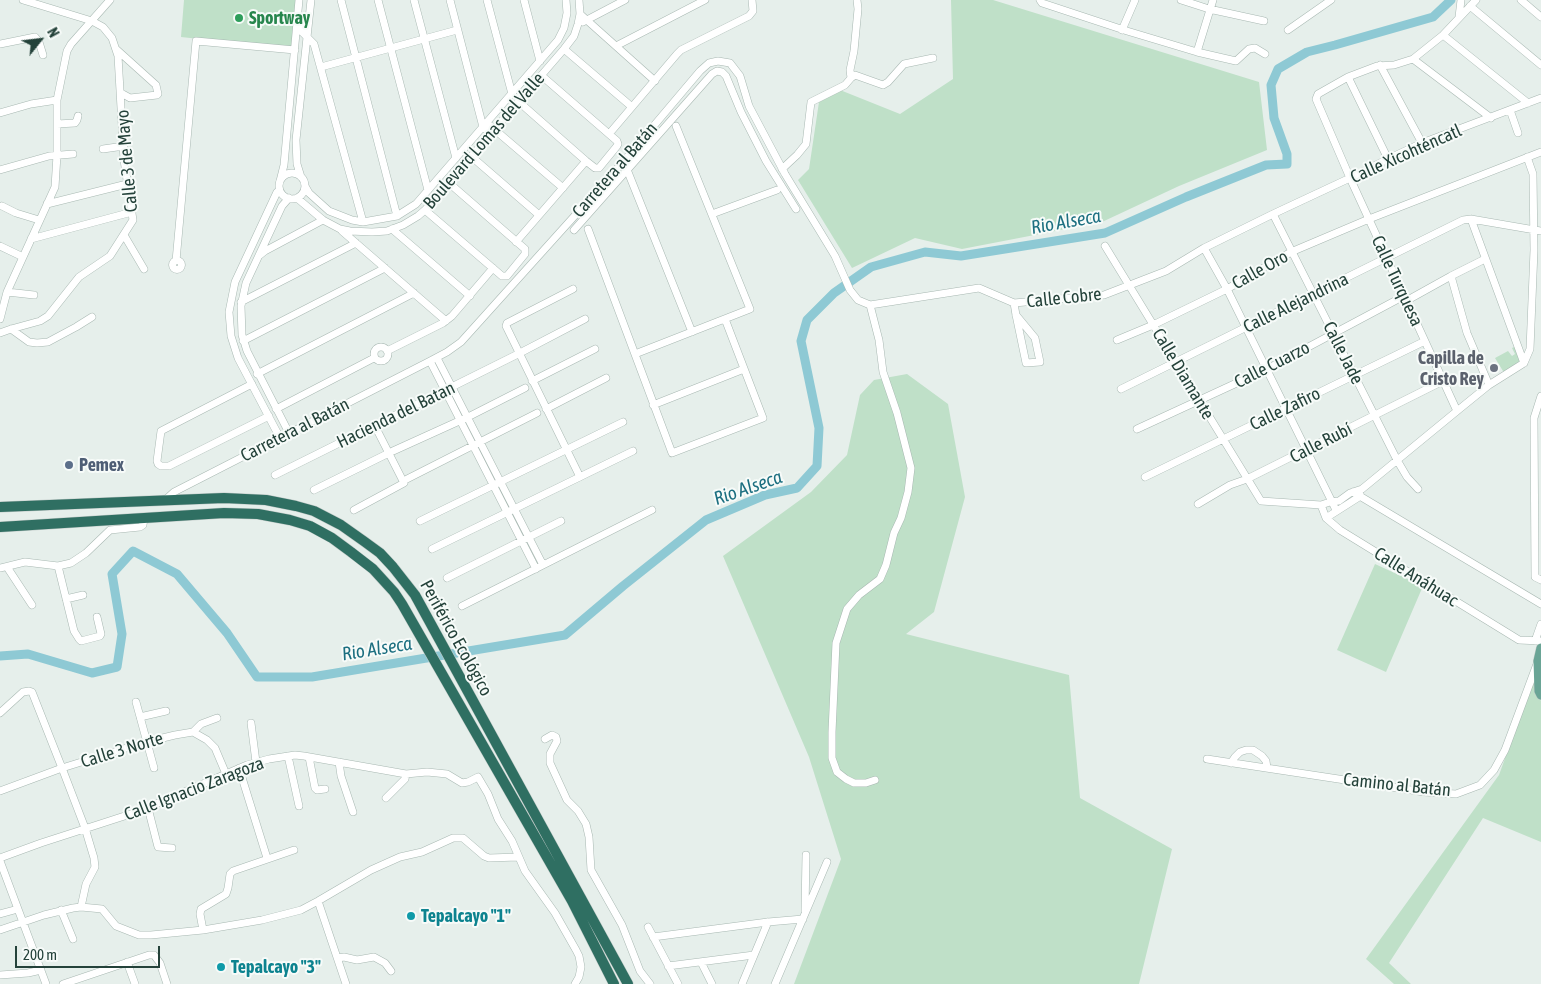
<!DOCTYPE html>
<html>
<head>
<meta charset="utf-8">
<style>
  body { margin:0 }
  #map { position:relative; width:1541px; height:984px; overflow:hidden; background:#e6efeb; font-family:"Asap Condensed",sans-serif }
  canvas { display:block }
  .north { position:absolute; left:15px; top:15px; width:50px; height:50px; -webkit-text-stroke:4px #f7fbf9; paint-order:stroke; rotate:61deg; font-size:14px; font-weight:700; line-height:20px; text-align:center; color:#24423a }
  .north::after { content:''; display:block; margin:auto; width:18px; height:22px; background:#24423a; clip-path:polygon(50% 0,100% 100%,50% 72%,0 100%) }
  .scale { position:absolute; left:15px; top:946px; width:145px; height:22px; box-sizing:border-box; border:2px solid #24423a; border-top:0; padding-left:6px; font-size:15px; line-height:18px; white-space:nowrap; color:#24423a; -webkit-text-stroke:4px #f7fbf9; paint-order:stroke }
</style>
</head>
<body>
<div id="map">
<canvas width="1541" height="984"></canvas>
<div class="north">N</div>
<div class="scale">200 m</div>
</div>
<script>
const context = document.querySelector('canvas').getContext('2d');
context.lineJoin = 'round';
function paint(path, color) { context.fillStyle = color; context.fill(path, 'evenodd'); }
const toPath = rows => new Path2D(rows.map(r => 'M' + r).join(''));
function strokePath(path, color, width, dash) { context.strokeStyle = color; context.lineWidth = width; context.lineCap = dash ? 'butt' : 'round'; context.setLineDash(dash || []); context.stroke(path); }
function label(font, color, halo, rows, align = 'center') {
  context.font = font + ' "Asap Condensed",sans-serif'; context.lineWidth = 4; context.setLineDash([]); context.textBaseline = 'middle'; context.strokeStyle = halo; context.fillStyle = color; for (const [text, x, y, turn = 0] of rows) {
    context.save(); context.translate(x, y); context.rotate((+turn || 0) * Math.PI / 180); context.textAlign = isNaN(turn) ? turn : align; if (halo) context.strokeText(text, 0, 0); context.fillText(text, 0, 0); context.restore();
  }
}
const green = toPath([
  [184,0,298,0,293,49,181,37],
  [951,0,993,0,1259,82,1267,150,1179,186,1102,222,962,249,915,238,852,268,798,180,809,169,819,102,840,90,900,114,953,79],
  [1516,346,1521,360,1503,374,1503,371,1495,358,1508,351,1512,356,1515,354,1512,348],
  [907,374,948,404,965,497,934,612,906,634,1069,675,1080,798,1172,849,1139,984,794,984,841,859,809,757,723,556,811,492,847,455,860,395,874,380],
  [1375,564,1423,586,1386,672,1337,650],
  [1533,681,1541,701,1541,842,1483,818,1389,963,1411,984,1394,984,1366,959,1499,775]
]);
const river = toPath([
  [0,656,28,654,92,673,117,667,122,634,112,574,133,551,177,574,227,633,257,677,312,677,565,635,623,586,706,520,765,495,797,488,817,466,819,428,801,341,807,320,834,293,871,267,925,252,961,256,1105,233,1186,197,1266,165,1287,164,1287,154,1274,118,1271,85,1278,69,1307,52,1335,45,1433,17,1451,0]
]);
const minor = toPath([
  [341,0,397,216],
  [378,0,428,190],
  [414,0,456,158],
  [450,0,483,127,485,129],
  [487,0,512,94],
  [524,0,540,61],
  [1040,0,1042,3,1127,31,1197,52,1236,61,1249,49,1255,48,1265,54],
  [1181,0,1209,9,1264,21],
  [1521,0,1541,17],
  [1470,6,1541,65],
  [298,13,301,19,302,32,314,44,363,222],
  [580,14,655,81],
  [1459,17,1461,0],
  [583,22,625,0],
  [1122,30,1135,0],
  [1288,30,1331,0],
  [1443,35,1528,103],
  [0,44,35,37,39,42,43,55],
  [616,46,705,0],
  [116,49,156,85,158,94,157,95,130,98,121,93],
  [564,49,632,107],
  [1197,52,1213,0],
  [1413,59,1491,118],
  [1380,65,1422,143],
  [321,67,457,30],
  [1348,77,1388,159],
  [851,78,855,75,883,85,888,82,904,64,933,58],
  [519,102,586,161,595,168,599,168,617,146,618,144,617,141,542,76],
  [1510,110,1518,133],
  [0,113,31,104,57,100],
  [487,123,563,188],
  [57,124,75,123,77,120,78,116],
  [609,134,677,54,681,50,749,16,753,11,752,0],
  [103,149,124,146],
  [472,157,539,215],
  [626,167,692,332],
  [782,169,797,155,806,144,811,102,845,85,851,78,850,70,854,51,858,9,857,0],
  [0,170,49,156,73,154],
  '279 186a13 13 0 1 1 26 0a13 13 0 1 1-26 0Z',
  [301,177,297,164,296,140,311,0],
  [280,181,284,165,299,0],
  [305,186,309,193,329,211,352,220,363,222,397,216,416,204,558,40,564,28,567,13,566,0],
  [280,191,277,192,235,282,229,312,231,336,238,358,280,438],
  [289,198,282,206,246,283,241,306,242,335,247,351,289,433],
  [297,198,323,220,340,229,350,231,372,232,387,231,403,225,418,216,425,210,564,49,574,36,578,24,580,14,579,0],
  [47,204,127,184],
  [2,206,16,213,39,220],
  [425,210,502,276,507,276,525,254,525,249,449,183],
  [712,214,777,190],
  [1273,214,1397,460,1407,477,1418,489],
  [1471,219,1524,363],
  [392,229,470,296],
  [588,229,672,453,763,418,725,319],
  [574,230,712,74,717,71,722,72,726,76,741,112,766,161,796,209],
  [342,231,446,321],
  [124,235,144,269],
  [31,239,132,212],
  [516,242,586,161],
  [0,246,23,257],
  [1105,246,1261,501,1321,505,1330,502,1339,501,1350,493,1362,489,1457,411,1489,385,1524,363],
  [1204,248,1227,289,1336,510],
  [260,255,265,251,323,220],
  '172.5 265a4.5 4.5 0 1 1 9 0a4.5 4.5 0 1 1-9 0Z',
  [176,261,196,41,295,50],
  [1451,276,1467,333,1489,385],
  [573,289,507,323,506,326,580,477],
  [7,292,34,295],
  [1406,301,1451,276,1485,259],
  [241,302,356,243],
  [1014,303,1016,315,1026,363,1040,362,1035,338,1016,315],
  [870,305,979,288,1014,303,1104,295,1166,271,1204,248,1273,214,1350,178,1388,159,1422,143,1541,98],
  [870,305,879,340,883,372,897,413,911,468,908,492,901,518,894,533,886,565,880,579,859,595,847,609,836,643,832,732,832,758,837,772,846,779,854,783,866,783,875,780],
  [0,319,7,292,55,187,57,155,57,100,67,51,71,44,110,0],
  [11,329,29,342,37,343,48,342,76,327,92,317],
  [0,333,11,329,40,321,48,316,79,277,110,256,133,220,124,160,118,56,112,38,103,27,92,21,23,0],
  [1117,340,1153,325,1227,289,1291,252,1369,219,1541,152],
  [243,341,385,268],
  '374 354a7 7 0 1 1 14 0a7 7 0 1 1-14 0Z',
  [387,351,443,323,452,316,493,268],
  [635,354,750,309,676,126],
  [437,358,543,565],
  [430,361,536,569],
  [1524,363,1530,349,1534,250,1533,174,1527,157],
  [257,374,414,293],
  [532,381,595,349],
  [252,384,161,431,157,461,158,464,161,466,169,466,269,416],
  [1121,389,1463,220,1471,219,1541,231],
  [1541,396,1534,418,1535,577,1541,580],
  [653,405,744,369],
  [276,409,374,358],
  [546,409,606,378],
  [1457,411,1350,178,1316,99,1318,94,1348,77,1377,66,1394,65,1413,59,1443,35,1476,0],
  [1137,429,1267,369,1404,296],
  [393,451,468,417,525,388],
  [275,475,518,354,585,319],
  [1145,477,1425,341],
  [407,479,537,413],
  [314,490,389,453],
  [1353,492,1541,604],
  [164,501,174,492,430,361,447,352,461,342,624,161,700,71,709,63,718,61,730,63,740,76,749,106,785,174,835,256,850,290,858,300,870,305],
  [1198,504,1230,485,1247,479,1443,381],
  [1321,505,1326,518,1340,530,1519,640,1541,641],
  [354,510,404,483,375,426],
  [1326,518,1359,497,1360,494],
  [420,521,623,422],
  [432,549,633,451],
  [58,566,74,631,79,639,81,641,100,636,101,634,97,617],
  [7,567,32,605],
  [0,568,25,562,58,566,71,563,86,553,110,530,140,527,143,525,144,517],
  [447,578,561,521],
  [66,599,83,595],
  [462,606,652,510],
  [1535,641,1541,624],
  [136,702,154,768],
  [0,713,23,692,29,691,32,692,62,768,85,828,94,858,95,867,86,884,81,907],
  [140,717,166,711],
  [251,723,256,762],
  [193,732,201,724,217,718],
  [545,739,552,735,556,737,557,741,550,754,550,763,567,800,578,811,586,824,589,837,591,870,622,925,640,971,650,984],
  [288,756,299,806],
  [309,757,315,788,317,790,325,789],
  [1207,759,1424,792,1456,794,1480,785,1494,770,1505,750,1537,664],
  [339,762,341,776,353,812],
  [1231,763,1235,757,1240,752,1246,750,1253,750,1262,756,1266,761,1267,768],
  [239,768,267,858],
  [0,791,62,768,146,742,175,735,193,732,207,740,215,748,226,774],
  [386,798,405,779,406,774],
  [148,808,158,847,172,848],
  [0,858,41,843,140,811,247,765,269,759,295,755,304,756,406,774,427,772,447,774,462,783,468,782,478,777,488,794,498,819,512,841,525,871,555,913,576,950,579,956,581,967,579,977,575,984],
  [0,861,46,984],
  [318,901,346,984],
  [61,910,73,939],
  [805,911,806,855],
  [0,914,18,909],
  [648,927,678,984],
  [0,930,44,915,73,908,81,907,102,909,116,926,139,935,151,935,203,930,262,920,301,910,318,901,371,870,400,857,422,852,453,838,463,838,484,856,489,858,518,857],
  [203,930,200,914,201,909,226,894,228,888,230,874,233,871,294,850],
  [653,937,768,922,803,919],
  [338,958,344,957,357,960,374,957,385,963,391,971],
  [127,962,135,984],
  [701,962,712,984],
  [668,966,754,955],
  [0,975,28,973,41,970],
  [63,984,149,955,154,955,160,963,167,984],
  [742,984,768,922],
  [775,984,827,862]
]);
const major = toPath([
  [1541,648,1538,661,1539,691,1541,695]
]);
const highway = toPath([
  [0,507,224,498,266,500,296,506,314,511,341,525,365,542,380,553,393,567,415,595,628,984],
  [0,527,224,513,258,514,290,520,310,526,332,538,351,552,373,569,394,592,402,604,572,901,614,984]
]);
const markers = [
  [239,18,5,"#2e9e5b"],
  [1494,368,5,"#6b7280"],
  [69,465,5,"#5c6f8a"],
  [411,916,5,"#0f9aa8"],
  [221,967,5,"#0f9aa8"]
];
const leisureNames = [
  ["Sportway",249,18]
];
const streetNames = [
  ["Boulevard Lomas del Valle",484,141,-49],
  ["Calle Xicohténcatl",1406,154,-24],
  ["Calle 3 de Mayo",127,161,-95],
  ["Carretera al Batán",615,170,-49],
  ["Calle Oro",1260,270,-29],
  ["Calle Turquesa",1397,281,65],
  ["Calle Cobre",1064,298,-6],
  ["Calle Alejandrina",1296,303,-26],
  ["Calle Jade",1343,353,63],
  ["Calle Cuarzo",1272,365,-27],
  ["Calle Diamante",1183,374,59],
  ["Calle Zafiro",1285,409,-26],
  ["Hacienda del Batan",396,415,-26],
  ["Carretera al Batán",295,430,-27],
  ["Calle Rubí",1321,443,-27],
  ["Calle Anáhuac",1416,577,32],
  ["Periférico Ecológico",456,638,61],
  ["Calle 3 Norte",122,750,-17],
  ["Camino al Batán",1397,785,6],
  ["Calle Ignacio Zaragoza",194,789,-21]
];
const worshipNames = [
  ["Capilla de",1484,358],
  ["Cristo Rey",1484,379]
];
const serviceNames = [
  ["Pemex",79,465]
];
const cultureNames = [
  ["Tepalcayo \"1\"",421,916],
  ["Tepalcayo \"3\"",231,967]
];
const waterNames = [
  ["Rio Alseca",1066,222,-10],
  ["Rio Alseca",748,488,-19],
  ["Rio Alseca",377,649,-9]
];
paint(green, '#bfe0c8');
strokePath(river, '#8ec9d4', 9);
strokePath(minor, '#a8b8b2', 8);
strokePath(major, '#c2cac8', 10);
strokePath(highway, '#c2cac8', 11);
strokePath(minor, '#fff', 7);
strokePath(major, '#6aa596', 9);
strokePath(highway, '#2f6f62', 10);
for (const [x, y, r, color] of markers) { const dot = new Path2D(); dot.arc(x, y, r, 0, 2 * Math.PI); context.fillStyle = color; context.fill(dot); strokePath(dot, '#f7fbf9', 2); }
label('bold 18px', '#27864d', '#f7fbf9', leisureNames, 'left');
label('18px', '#24423a', '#f7fbf9', streetNames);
label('bold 18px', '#5b616d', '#f7fbf9', worshipNames, 'right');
label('bold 18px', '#4e5e75', '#f7fbf9', serviceNames, 'left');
label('bold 18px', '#0d838f', '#f7fbf9', cultureNames, 'left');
label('italic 19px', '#1c6f80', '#f7fbf9', waterNames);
</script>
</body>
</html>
